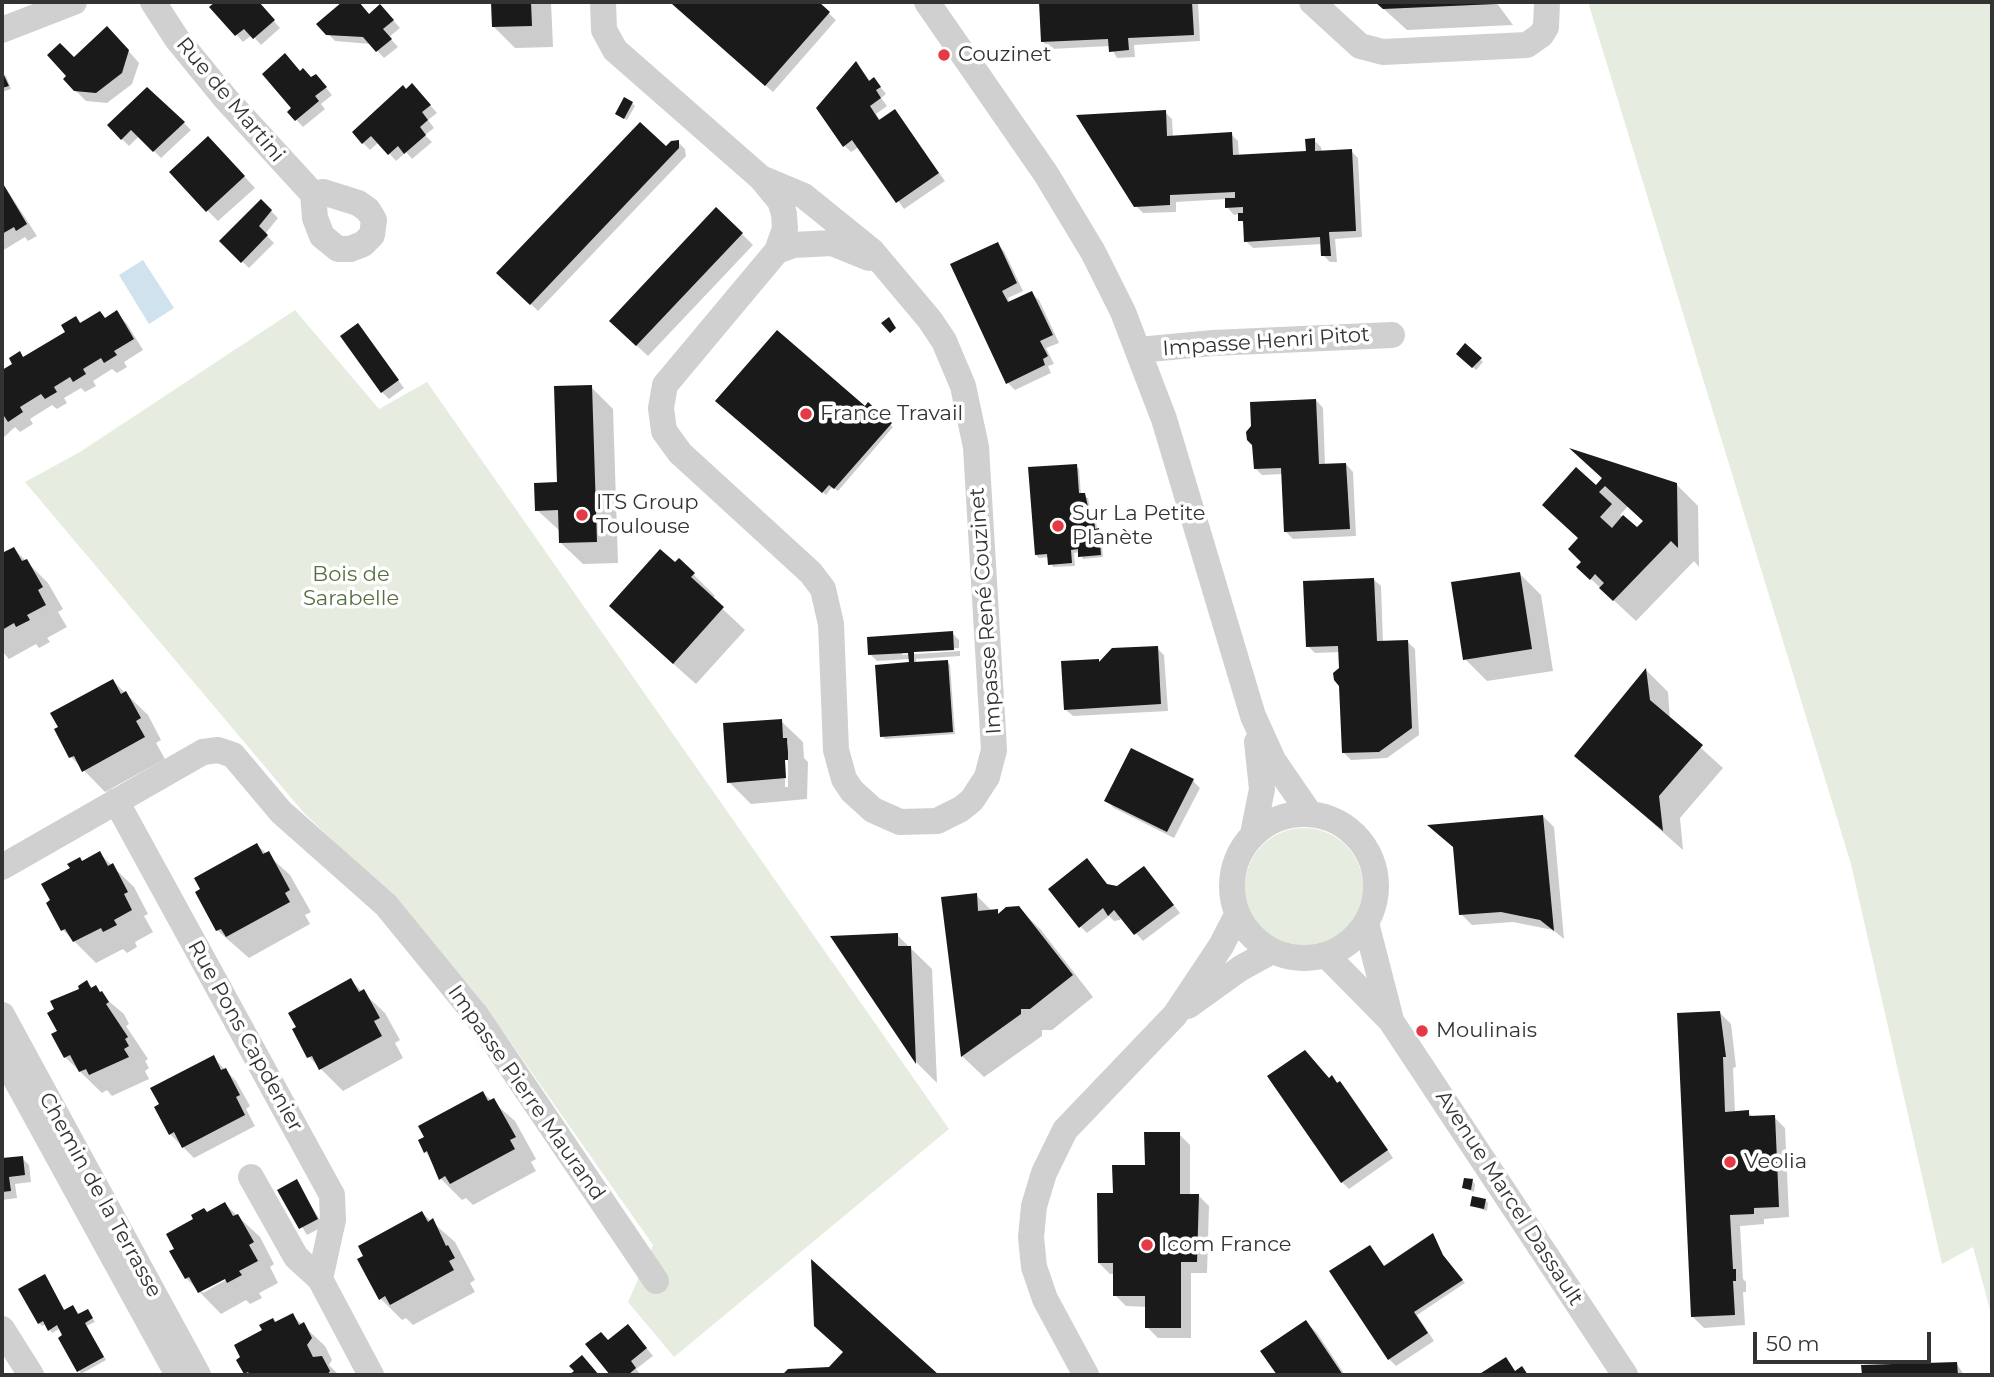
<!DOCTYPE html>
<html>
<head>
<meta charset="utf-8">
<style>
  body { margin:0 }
  #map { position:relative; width:1994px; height:1377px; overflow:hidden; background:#fff; font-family:Montserrat,sans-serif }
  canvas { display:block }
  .frame { position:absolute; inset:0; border:4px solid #333; pointer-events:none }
  .scale { position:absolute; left:1753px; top:1332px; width:178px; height:32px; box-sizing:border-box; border:4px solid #333; border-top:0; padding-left:9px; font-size:21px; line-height:24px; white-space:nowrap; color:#333; -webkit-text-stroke:5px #fff; paint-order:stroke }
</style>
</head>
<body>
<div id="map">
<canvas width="1994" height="1377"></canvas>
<div class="frame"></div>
<div class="scale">50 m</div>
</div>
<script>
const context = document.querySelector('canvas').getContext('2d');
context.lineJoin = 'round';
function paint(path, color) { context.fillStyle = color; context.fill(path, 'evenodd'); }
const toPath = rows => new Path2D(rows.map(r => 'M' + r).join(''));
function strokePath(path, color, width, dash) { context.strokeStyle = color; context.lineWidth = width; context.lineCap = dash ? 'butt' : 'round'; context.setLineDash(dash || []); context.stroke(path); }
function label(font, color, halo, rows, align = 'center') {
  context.font = font + ' Montserrat,sans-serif'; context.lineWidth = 7; context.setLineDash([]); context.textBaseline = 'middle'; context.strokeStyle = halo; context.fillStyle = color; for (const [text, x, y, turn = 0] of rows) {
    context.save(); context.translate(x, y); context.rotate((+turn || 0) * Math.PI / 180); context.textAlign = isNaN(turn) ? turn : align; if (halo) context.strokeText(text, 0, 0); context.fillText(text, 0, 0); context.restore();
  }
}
const green = toPath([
  [1588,2,1992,2,1992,1317,1973,1247,1942,1264,1851,864],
  [295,310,379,409,427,382,949,1129,674,1357,628,1302,653,1245,480,999,400,905,304,813,25,482,80,452],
  '1245 887a59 59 0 1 1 118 0a59 59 0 1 1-118 0Z'
]);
const water = toPath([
  [143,260,174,308,149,324,119,275]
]);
const shadow = toPath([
  [217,2,257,2,280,28,261,45,252,35,243,42,212,7],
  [344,2,358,2,370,15,387,13,400,28,389,37,398,47,384,58,371,44,335,41,319,24],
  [493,2,551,2,553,47,515,48,494,27],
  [676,2,816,2,836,20,773,92,681,11],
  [1041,2,1198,2,1200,41,1134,45,1135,57,1117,58,1110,46,1050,49,1043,42],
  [1376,2,1496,2,1513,25,1407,30],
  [118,39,139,63,132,84,107,103,86,101,75,90,74,59],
  [856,63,871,82,874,79,886,94,881,98,887,106,876,114,881,121,894,111,945,181,904,209,859,147,851,152,844,145],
  [2,73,6,76,11,89,2,92],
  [301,73,322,83,332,95,321,104,325,109,303,127,289,112,293,108],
  [406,91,419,92,437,113,428,120,434,128,425,135,432,142,412,159,406,152,396,161,379,142,370,150,363,143],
  [632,103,635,106,627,120,620,116],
  [1165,112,1172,119,1173,137,1231,134,1238,141,1239,157,1308,153,1314,140,1321,147,1322,153,1351,151,1358,158,1362,237,1335,239,1337,262,1330,262,1323,255,1322,244,1253,248,1246,241,1245,226,1239,214,1234,215,1227,207,1227,199,1176,202,1176,212,1143,213,1136,206],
  [184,123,191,130,161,158,139,136,129,146,109,126],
  [678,142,685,149,686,156,538,311,499,273],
  [219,149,255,188,218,221,207,210],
  [2,182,37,236,28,241,25,237,2,251],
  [261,201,278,218,265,234,274,243,249,268,221,241],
  [742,234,753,245,648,356,622,332],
  [997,244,1004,251,1023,291,1008,298,1010,303,1031,293,1039,300,1059,343,1046,348,1054,364,1048,366,1051,373,1015,390,1008,383],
  [116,313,127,324,143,350,124,362,127,367,117,373,112,369,93,381,96,386,85,392,81,388,64,398,67,403,57,409,52,405,30,419,33,424,20,432,15,427,2,439,2,372,14,365,20,354,25,359,67,333,76,318,82,324,106,319],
  [357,325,404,388,389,399,382,392],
  [1466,346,1483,362,1476,370,1458,354],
  [591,387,613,409,618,563,583,564,561,543,561,532,537,510,559,484],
  [1316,400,1323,408,1325,465,1346,464,1353,472,1356,536,1293,539,1286,532,1283,474,1262,475,1255,468],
  [718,401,865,408,868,405,893,427,838,491,832,487,826,495],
  [1575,452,1676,484,1698,506,1699,567,1694,561,1636,621,1578,567,1583,562,1580,539,1596,487,1603,479],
  [1628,506,1644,522,1637,530,1620,515],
  [1076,466,1079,469,1081,495,1088,498,1092,517,1096,520,1097,530,1101,533,1103,557,1083,559,1080,552,1074,553,1075,566,1053,567,1049,557,1039,558,1036,555],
  [14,549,48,583,63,609,58,612,67,627,47,638,50,642,39,648,36,644,9,659,2,651,2,555],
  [675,565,693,574,715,596,712,599,745,630,696,684,633,628],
  [1520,574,1541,595,1553,671,1487,681,1465,659],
  [1373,579,1381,586,1383,643,1408,642,1415,649,1419,735,1387,758,1351,760,1344,753,1340,652,1315,653,1308,646],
  [952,633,959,640,959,648,902,651,902,655,960,651,960,656,916,659,917,664,947,662,950,665,955,734,885,739,882,736,910,659,877,661,870,654],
  [1157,648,1164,655,1168,711,1073,716,1065,709,1098,660,1101,663],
  [1647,671,1668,692,1670,720,1723,768,1680,818,1683,850,1577,756],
  [113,681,148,715,161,740,156,743,165,759,105,792,71,757,56,730],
  [781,721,803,742,804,758,808,762,807,799,751,804,729,782],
  [785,741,788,741,788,787,785,787],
  [1193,781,1200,788,1174,838,1114,808,1107,801],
  [1543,816,1554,827,1564,939,1553,930,1513,922,1472,925,1461,914,1455,848,1431,827],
  [257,845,290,875,311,912,305,915,310,924,249,958,217,930,197,893],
  [100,854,134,887,148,914,144,916,153,932,135,942,137,947,127,953,123,949,96,963,63,930,83,863],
  [1094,867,1108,886,1118,888,1150,875,1180,913,1143,941,1121,916,1120,920,1114,921,1109,916,1087,933,1080,926],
  [976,895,992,911,1001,914,1019,908,1041,930,1093,997,1052,1030,1042,1030,1042,1036,984,1077,962,1056],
  [897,935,932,969,937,1083,917,1063,833,937],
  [351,981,385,1013,400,1040,395,1043,403,1058,343,1091,309,1057],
  [87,983,124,1014,129,1024,126,1026,148,1059,145,1061,149,1068,145,1071,149,1079,112,1096,107,1090,102,1093,65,1057,60,1032],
  [1720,1013,1731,1024,1736,1067,1733,1068,1735,1113,1748,1112,1754,1118,1774,1117,1785,1128,1789,1217,1764,1219,1764,1224,1740,1226,1743,1279,1746,1282,1746,1292,1743,1292,1745,1325,1704,1328,1693,1317],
  [213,1057,236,1081,250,1106,246,1109,255,1126,194,1158,170,1134],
  [1332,1078,1347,1090,1393,1158,1349,1189,1342,1182,1330,1080],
  [483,1093,515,1121,536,1159,531,1162,536,1171,473,1205,466,1198,462,1200,441,1179,426,1152],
  [1179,1134,1190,1145,1190,1195,1198,1195,1209,1206,1207,1273,1191,1273,1191,1338,1158,1338,1147,1327,1147,1307,1126,1306,1115,1295,1115,1274,1110,1274,1099,1263,1114,1195],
  [22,1158,29,1165,31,1182,15,1184,17,1198,2,1200,2,1160],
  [1472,1181,1475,1184,1474,1192,1464,1188],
  [296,1182,324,1226,307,1235,280,1191],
  [1485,1200,1488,1203,1487,1211,1472,1206],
  [225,1204,260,1237,274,1264,270,1267,278,1283,259,1293,262,1298,250,1304,246,1300,221,1314,186,1278,208,1213],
  [231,1273,233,1276,203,1293,200,1290],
  [422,1213,455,1242,475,1280,470,1283,475,1292,413,1325,406,1318,402,1320,381,1299],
  [1369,1247,1385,1267,1445,1260,1465,1283,1417,1315,1434,1341,1396,1366,1389,1359],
  [813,1263,937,1375,784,1375,788,1370,830,1368,845,1352],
  [47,1280,65,1311,79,1316,90,1314,95,1322,86,1326,106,1360,81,1374,61,1328,52,1333,46,1324,42,1326,39,1323],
  [292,1315,325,1346,332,1360,329,1365,339,1375,245,1373,276,1323],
  [1306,1322,1317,1333,1345,1375,1279,1375,1263,1351],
  [635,1334,653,1356,636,1369,641,1375,613,1375,588,1344],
  [1957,1364,1964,1375,1863,1375,1863,1367]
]);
const building = toPath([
  [215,2,259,2,275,20,253,39,244,29,235,36,209,7],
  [342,2,359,2,369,14,380,4,394,20,383,29,392,39,376,52,363,37,326,35,316,24],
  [491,2,531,2,532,26,492,27],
  [673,2,819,2,830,12,765,86,672,4],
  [1039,2,1192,2,1194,35,1128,38,1129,50,1109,52,1108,39,1041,42],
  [1375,2,1496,2,1496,4,1383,9],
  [107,26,129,50,122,73,96,93,74,91,63,79,66,76,47,55,60,43,74,57],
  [285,53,300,71,303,68,311,77,316,74,327,87,315,96,319,101,295,121,287,112,291,108,262,74],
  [856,61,869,81,874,77,881,87,876,90,881,98,870,106,879,120,895,109,939,173,896,203,852,140,843,147,816,108],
  [2,71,9,86,2,88],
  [412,83,431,105,422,112,428,120,420,127,426,135,404,154,398,146,388,155,371,136,362,144,352,132,403,85,406,89],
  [147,87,185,122,153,152,131,130,121,140,107,125],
  [624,97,633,102,624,119,615,114],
  [1166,110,1167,136,1232,132,1233,155,1306,151,1305,139,1315,138,1315,151,1352,149,1356,231,1329,232,1331,256,1321,256,1320,237,1244,242,1243,221,1238,221,1238,213,1243,213,1243,207,1225,208,1225,198,1235,198,1235,192,1170,195,1170,205,1134,207,1076,115],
  [640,122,666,146,671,141,679,140,679,148,530,305,496,273],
  [208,136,245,176,206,212,169,172],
  [2,182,27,224,16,231,14,227,2,234],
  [261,199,272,210,259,226,268,235,241,263,219,241],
  [716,207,743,233,636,346,609,321],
  [998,242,1017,283,1002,291,1008,302,1032,291,1053,335,1040,341,1048,356,1043,359,1045,365,1006,384,950,264],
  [117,310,134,339,114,351,117,355,104,363,101,358,83,369,86,374,73,382,70,377,54,387,57,392,45,399,41,394,20,407,23,412,8,422,4,416,2,418,2,370,12,364,9,358,20,351,23,357,65,332,61,325,76,316,80,323,100,311,105,318],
  [889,317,896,328,890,333,881,323],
  [358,323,399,380,381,393,340,336],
  [777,330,865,406,868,402,892,423,834,489,829,485,822,493,715,401],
  [1465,343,1482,358,1472,368,1456,354],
  [592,385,597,542,559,543,558,510,535,511,534,483,557,482,554,386],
  [1316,399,1319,464,1346,463,1350,529,1284,532,1281,468,1254,469,1252,445,1247,440,1246,432,1251,426,1250,402],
  [1569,448,1677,483,1678,548,1671,541,1613,601,1599,588,1604,583,1595,574,1590,580,1576,567,1581,562,1568,549,1578,538,1542,505,1576,467,1596,485,1602,478],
  [1605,486,1643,521,1637,527,1623,515,1612,528,1600,517,1612,504,1599,492],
  [1077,464,1079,493,1085,493,1090,516,1094,515,1095,529,1099,528,1101,555,1078,557,1078,549,1071,550,1072,563,1048,565,1047,554,1035,555,1028,467],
  [14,547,22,561,27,559,43,587,38,590,46,605,27,615,30,620,16,627,14,623,2,630,2,553],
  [660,549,675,562,679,558,695,573,691,577,724,607,673,664,609,606],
  [1520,572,1532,649,1463,660,1451,582],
  [1374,578,1377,641,1408,640,1412,728,1379,752,1342,753,1339,686,1334,680,1333,673,1339,668,1338,646,1306,647,1303,581],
  [953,631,954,650,914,652,914,662,948,660,953,732,880,737,875,665,909,662,908,653,868,655,867,637],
  [1158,646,1161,704,1064,710,1061,661,1099,659,1099,662,1112,648],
  [1646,668,1650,700,1703,745,1659,796,1663,831,1574,756],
  [113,679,121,694,126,691,141,718,136,721,145,737,82,772,74,756,69,758,54,729,58,727,50,713],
  [782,719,783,738,787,738,788,752,788,760,785,760,786,778,727,783,723,723],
  [1131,748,1194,779,1167,832,1104,801],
  [1543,815,1554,931,1540,920,1501,912,1459,915,1453,847,1427,825],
  [257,843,263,854,269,851,290,890,285,893,290,902,226,937,221,929,216,931,195,892,200,889,194,878],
  [100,851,108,866,113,863,128,892,124,894,132,910,114,920,117,925,103,932,101,928,73,942,65,929,61,931,46,903,50,900,41,884,70,868,67,864,80,857,82,861],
  [1087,858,1107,884,1117,886,1144,866,1174,905,1134,935,1114,910,1108,916,1103,908,1079,928,1048,889],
  [977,893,978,911,998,909,998,914,1006,907,1019,906,1073,975,1030,1009,1021,1009,1021,1014,961,1057,941,897],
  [898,933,898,946,911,946,916,1064,830,936],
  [351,978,359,992,364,989,380,1018,374,1021,382,1036,319,1070,312,1056,307,1058,292,1029,296,1027,288,1013],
  [87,980,91,988,96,985,100,992,102,991,109,1002,106,1004,128,1037,125,1039,129,1046,124,1049,129,1057,89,1075,86,1069,79,1072,70,1055,64,1058,51,1034,57,1031,47,1013,54,1009,50,1001,79,989,78,986],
  [1720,1011,1726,1057,1723,1057,1725,1112,1749,1110,1749,1116,1775,1115,1779,1207,1754,1208,1754,1214,1730,1215,1733,1269,1736,1269,1736,1281,1733,1281,1735,1315,1691,1317,1677,1013],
  [1305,1050,1329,1078,1332,1075,1337,1083,1340,1081,1388,1150,1341,1183,1267,1076],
  [214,1055,221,1070,226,1068,240,1095,236,1097,245,1115,182,1148,174,1132,169,1135,154,1107,159,1104,150,1088],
  [483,1091,488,1101,494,1098,516,1137,510,1140,515,1149,450,1184,445,1176,439,1180,427,1151,424,1153,418,1140,424,1137,418,1126],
  [1144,1132,1180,1132,1180,1194,1199,1194,1197,1262,1181,1262,1181,1328,1145,1328,1145,1296,1113,1296,1113,1263,1098,1263,1097,1193,1113,1193,1112,1165,1145,1165],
  [23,1156,25,1175,9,1177,11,1191,2,1192,2,1158],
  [1464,1178,1473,1179,1471,1190,1462,1188],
  [297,1179,318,1219,299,1229,277,1190],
  [1472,1196,1486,1199,1484,1209,1470,1206],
  [225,1202,233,1216,238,1214,254,1242,249,1245,258,1261,239,1271,242,1275,227,1283,225,1279,198,1293,189,1277,185,1279,169,1251,174,1249,166,1234,193,1219,191,1215,204,1208,207,1212],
  [422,1211,428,1222,433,1218,446,1246,448,1245,455,1258,449,1261,454,1270,390,1305,385,1296,379,1300,357,1259,363,1256,358,1246],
  [1433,1233,1443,1255,1463,1280,1414,1312,1428,1333,1388,1360,1329,1271,1370,1245,1384,1266],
  [811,1259,939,1375,782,1375,788,1369,829,1367,843,1352,814,1326],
  [45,1274,64,1310,73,1305,78,1314,88,1309,93,1318,85,1323,104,1357,77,1372,58,1338,62,1335,57,1325,48,1331,43,1321,38,1324,18,1289],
  [293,1313,299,1325,304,1322,312,1338,307,1345,313,1357,322,1356,330,1371,327,1375,250,1375,248,1372,244,1374,236,1360,240,1357,234,1345,262,1330,259,1325,273,1318,275,1322],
  [1306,1320,1343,1375,1277,1375,1260,1351],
  [628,1324,647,1348,631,1361,636,1368,628,1375,610,1375,585,1344,601,1332,608,1340],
  [582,1355,599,1375,569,1375,574,1371,569,1366],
  [1506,1357,1515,1371,1522,1366,1528,1375,1478,1375],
  [1957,1362,1958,1375,1862,1375,1861,1365]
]);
const minor = toPath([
  [153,2,177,39,226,99,313,194],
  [603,2,604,30,615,50,761,178,780,201,784,214,785,229,777,251,665,385,661,408,664,431,680,453,811,573,823,589,831,624,836,750,844,779,852,791,873,810,900,822,937,821,961,809,972,800,987,777,994,750,976,447,963,386,944,341,930,320,872,251,804,196,761,178],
  [927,2,1046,174,1093,252,1123,312,1164,419,1253,716,1273,760,1310,814],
  [1312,2,1360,46,1383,52,1527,45,1541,35,1546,27,1547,2],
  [2,30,74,2],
  [323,192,358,203,368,210,374,220,372,235,363,244,350,249,338,249,322,236,315,218,313,194,323,192],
  [777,251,793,245,832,243,869,258],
  [1139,350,1213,343,1392,335],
  [116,801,332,1195,333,1220,320,1279,371,1375],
  '1232 886a72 72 0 1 1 144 0a72 72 0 1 1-144 0Z',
  [1253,834,1262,789,1257,742],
  [2,867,203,752,218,750,233,755,281,812,386,905,476,1015,656,1281],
  [1366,923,1391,1020],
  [1326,955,1391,1021,1625,1375],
  [1188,1006,1241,968,1272,951],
  [2,1015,198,1375],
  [2,1054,178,1375],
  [251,1177,296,1257,320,1279],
  [2,1329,31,1375],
  [1086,1375,1045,1299,1034,1267,1031,1237,1034,1206,1044,1173,1065,1130,1175,1015,1221,946,1237,915]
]);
const markers = [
  [944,55,7,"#e63946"],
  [806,414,7,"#e63946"],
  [582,515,7,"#e63946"],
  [1058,526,7,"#e63946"],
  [1422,1031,7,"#e63946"],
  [1730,1162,7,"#e63946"],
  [1147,1245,7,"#e63946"]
];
const poiNames = [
  ["Couzinet",958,55],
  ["France Travail",820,414],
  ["ITS Group",596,503],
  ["Toulouse",596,527],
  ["Sur La Petite",1072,514],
  ["Planète",1072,538],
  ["Moulinais",1436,1031],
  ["Veolia",1744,1162],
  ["Icom France",1161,1245]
];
const streetNames = [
  ["Rue de Martini",230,100,50],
  ["Impasse Henri Pitot",1266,342,-4],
  ["Impasse René Couzinet",986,611,-94],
  ["Rue Pons Capdenier",245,1036,61],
  ["Impasse Pierre Maurand",526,1093,55],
  ["Chemin de la Terrasse",100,1195,61],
  ["Avenue Marcel Dassault",1509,1198,57]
];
const parkNames = [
  ["Bois de",351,575],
  ["Sarabelle",351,599]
];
paint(green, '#e6ecdf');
paint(water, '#cfe2ee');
paint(shadow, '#0003');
paint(building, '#1a1a1a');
strokePath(minor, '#d0d0d0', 26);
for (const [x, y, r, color] of markers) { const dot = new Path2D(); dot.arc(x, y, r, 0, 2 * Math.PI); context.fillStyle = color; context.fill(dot); strokePath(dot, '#fff', 2.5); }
label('21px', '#333', '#fff', poiNames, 'left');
label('21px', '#333', '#fff', streetNames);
label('21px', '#56703f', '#fff', parkNames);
</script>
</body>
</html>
